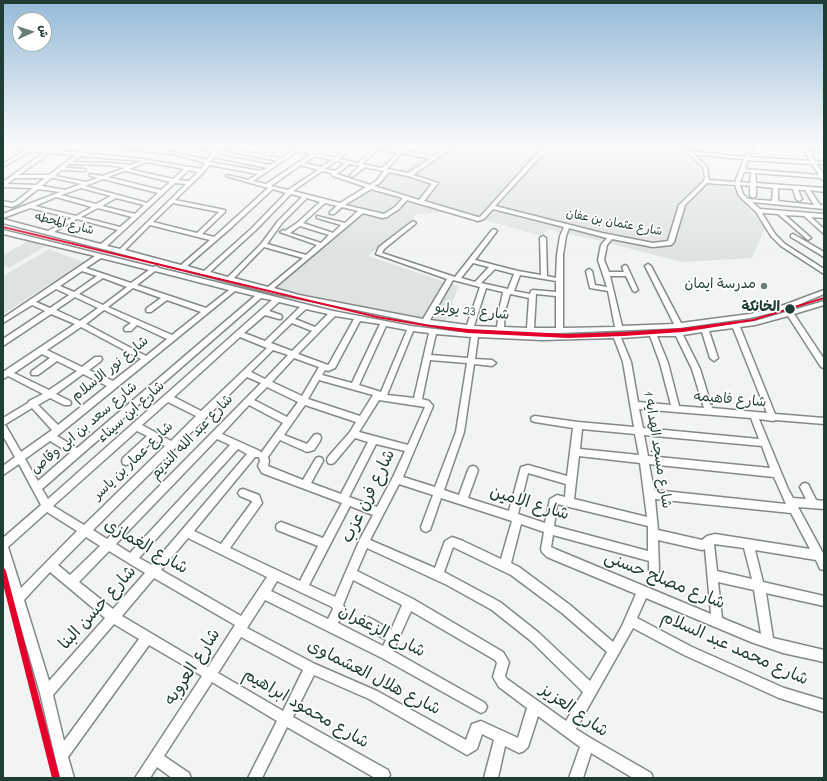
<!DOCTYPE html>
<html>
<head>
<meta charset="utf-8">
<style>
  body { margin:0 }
  #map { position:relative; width:827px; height:781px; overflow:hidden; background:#f2f3f3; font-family:"Indie Flower","Playpen Sans Arabic",sans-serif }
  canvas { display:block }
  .frame { position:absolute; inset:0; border:4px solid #1f3d34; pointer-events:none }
  .north { position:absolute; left:12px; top:12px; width:40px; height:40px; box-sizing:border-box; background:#fff; border:1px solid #a5b1ae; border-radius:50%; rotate:87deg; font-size:11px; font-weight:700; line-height:16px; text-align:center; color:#1f3d34 }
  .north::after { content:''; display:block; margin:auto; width:14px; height:18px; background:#697d77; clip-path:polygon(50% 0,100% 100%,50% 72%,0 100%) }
</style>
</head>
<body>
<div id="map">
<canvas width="827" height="781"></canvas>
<div class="frame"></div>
<div class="north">ش</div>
</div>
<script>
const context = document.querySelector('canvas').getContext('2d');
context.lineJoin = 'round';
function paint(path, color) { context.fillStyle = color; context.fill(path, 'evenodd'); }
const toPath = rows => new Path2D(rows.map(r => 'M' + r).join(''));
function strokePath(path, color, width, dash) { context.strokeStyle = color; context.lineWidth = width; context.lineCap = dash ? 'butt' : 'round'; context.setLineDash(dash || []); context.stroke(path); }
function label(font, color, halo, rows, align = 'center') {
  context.font = font + ' "Indie Flower","Playpen Sans Arabic",sans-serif'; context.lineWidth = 3.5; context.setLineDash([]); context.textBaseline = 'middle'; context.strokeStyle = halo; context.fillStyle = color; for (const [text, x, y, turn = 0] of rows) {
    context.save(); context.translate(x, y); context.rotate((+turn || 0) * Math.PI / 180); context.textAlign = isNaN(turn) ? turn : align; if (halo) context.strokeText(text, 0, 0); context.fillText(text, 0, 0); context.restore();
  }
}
const green = toPath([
  [447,147,680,147,699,169,703,180,732,188,765,228,752,258,682,262,604,242,548,229,541,236,458,212,418,214,368,256,458,286,445,324,272,290,365,211,339,203,389,175],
  [28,241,46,246,9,268,3,266,3,255],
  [49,249,84,262,3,314,3,276]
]);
const minor = toPath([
  [3,147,31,148,48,150,51,149,53,150,78,153,85,147,90,147,83,153,143,159,201,169,205,163,174,154,110,148,108,147,123,147,174,152,207,160,212,152,194,147,202,147,214,149,216,147,224,147,264,155,276,147,281,147,268,156,281,158,294,150,288,147,294,147,314,152,322,147,327,147,318,154,335,158,347,147,352,147,339,159,358,163,373,148,373,147,382,147,434,156,448,147,453,147,413,175,438,183,424,201,478,217,480,217,535,156,546,147,551,147,539,158,495,206,602,233,653,243,668,241,679,205,704,181,705,177,703,167,681,147,685,147,690,151,745,157,749,147,753,147,750,157,810,161,803,147,824,150,824,152,809,150,815,161,824,162,824,164,817,164,824,175,824,181,821,178,755,173,756,183,824,188,824,192,810,190,820,205,824,205,824,209,752,202,760,209,824,214,824,218,811,217,824,229,824,234,804,216,785,215,810,237,811,238,808,240,778,214,762,213,775,234,785,244,824,269,824,274,781,246,771,236,756,212,739,196,735,185,707,183,685,205,674,242,671,245,653,247,612,239,607,245,604,260,609,272,624,272,622,267,625,265,627,266,638,290,635,292,633,291,626,276,610,276,622,326,674,324,645,266,648,264,651,266,681,323,750,314,784,305,824,290,824,294,788,309,750,318,679,328,560,333,530,333,470,330,425,324,268,292,3,223,3,219,48,231,72,218,30,208,3,218,3,214,60,192,38,189,19,204,12,207,3,205,3,201,12,203,15,202,33,188,3,187,3,182,45,152,31,151,3,167,3,164,25,150,3,148,3,147],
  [219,149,278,161,270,165,216,154,219,149],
  [378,149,398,153,382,168,362,164,378,149],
  [298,151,311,154,266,184,253,181,298,151],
  [50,153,75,155,49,175,19,175,50,153],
  [402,153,430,159,408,173,387,169,402,153],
  [694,154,729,158,744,159,735,182,709,180,707,167,694,154],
  [80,156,141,161,130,165,109,163,72,162,80,156],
  [315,156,327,159,332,160,321,167,304,163,315,156],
  [214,157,267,168,261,171,210,162,214,157],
  [748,160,812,164,819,175,745,169,748,160],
  [336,161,345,163,335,171,325,169,336,161],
  [147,162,184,169,173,179,129,169,147,162],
  [69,164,109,165,125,168,102,176,90,174,90,176,98,178,86,182,55,176,61,170,84,171,86,170,84,169,65,168,69,164],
  [350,164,360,166,350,175,350,176,352,177,365,167,384,171,376,181,370,185,337,174,350,164],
  [209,165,258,174,248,180,228,175,226,176,268,188,214,237,202,234,225,212,225,210,175,200,204,172,209,165],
  [301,165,318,170,288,190,271,186,301,165],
  [189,170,198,172,189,181,178,180,189,170],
  [124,171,126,171,170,182,161,190,108,177,124,171],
  [322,171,331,173,333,176,366,187,340,203,293,191,322,171],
  [389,172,408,176,432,184,419,200,374,186,380,183,389,172],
  [744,172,751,172,750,183,740,182,744,172],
  [15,178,45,178,36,185,7,184,15,178],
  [51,178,54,178,81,184,65,190,42,186,51,178],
  [103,179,158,193,147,203,85,186,103,179],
  [175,183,186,184,120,249,107,246,175,183],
  [740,185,750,186,750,196,753,198,756,196,756,186,773,188,772,201,748,199,743,194,740,185],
  [81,188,111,196,96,204,61,195,81,188],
  [778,188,793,189,796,199,799,201,802,199,798,190,805,190,814,205,778,201,778,188],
  [273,189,286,193,252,228,204,271,187,266,232,227,273,189],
  [371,189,403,198,395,207,384,214,345,205,371,189],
  [291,194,302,197,278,221,261,244,228,277,210,272,256,230,291,194],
  [56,197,92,207,76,216,35,206,56,197],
  [116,198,144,205,135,214,102,206,116,198],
  [307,198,320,202,297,223,285,231,283,230,280,232,317,245,306,255,267,244,282,223,307,198],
  [407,200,478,221,484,219,493,209,564,227,560,236,557,255,556,278,547,276,546,238,543,236,540,238,541,275,518,271,475,260,497,231,494,229,492,230,455,277,382,253,384,249,415,224,416,223,413,221,379,247,376,254,447,279,423,319,299,295,274,288,363,213,382,218,387,217,399,209,407,200],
  [173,203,219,212,197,233,153,222,173,203],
  [325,203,337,206,330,212,330,214,334,214,342,207,358,211,345,223,317,216,317,218,341,225,333,233,303,223,325,203],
  [98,208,132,217,120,227,81,217,98,208],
  [77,219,118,230,101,244,54,232,77,219],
  [150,225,210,240,181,265,125,250,150,225],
  [300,226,329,235,321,243,290,233,300,226],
  [569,228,607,238,601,245,598,260,607,287,595,285,592,271,589,269,586,271,590,288,608,291,615,327,563,328,563,255,566,236,569,228],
  [264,247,303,258,268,287,234,278,264,247],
  [473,263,489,267,475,282,461,278,473,263],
  [495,269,514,274,508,289,481,283,495,269],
  [520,275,556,281,556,292,533,290,531,291,530,294,514,291,520,275],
  [453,280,480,287,467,325,430,320,453,280],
  [486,288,503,292,499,311,497,327,474,326,486,288],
  [510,294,529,298,527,328,504,327,505,311,510,294],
  [536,294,556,296,556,328,534,328,536,294],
  [773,147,777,147,777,148,773,149,773,147],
  [3,230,153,267,156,266,159,268,333,311,411,326,459,332,542,336,678,331,755,321,824,301,824,305,794,314,824,359,824,368,821,367,788,316,755,325,740,327,775,414,824,418,824,424,776,420,773,421,759,419,788,489,793,498,806,499,800,487,802,484,805,483,808,484,816,500,824,501,824,509,798,507,824,555,824,570,820,569,816,560,755,550,763,582,824,596,824,606,766,593,773,638,824,650,824,662,783,653,751,642,646,598,637,618,692,647,784,688,824,700,824,712,779,698,684,655,633,628,576,729,592,739,651,773,653,778,633,778,591,753,583,778,569,778,580,747,538,716,528,747,524,751,519,753,505,746,498,778,484,778,494,740,482,734,477,749,467,755,369,699,314,675,293,717,388,770,390,775,388,778,375,778,287,727,262,778,248,778,277,721,212,682,164,756,189,773,191,778,172,778,157,767,150,778,135,778,202,676,149,645,68,757,74,778,60,778,40,693,3,565,3,538,41,505,19,464,3,475,3,466,15,457,3,436,3,418,28,403,29,401,43,394,8,376,3,379,3,372,75,324,51,314,3,346,3,339,45,311,32,305,3,323,3,318,95,256,3,234,3,230],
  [101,258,149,270,131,283,86,268,101,258],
  [82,271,97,276,74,292,60,286,82,271],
  [155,271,229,290,206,308,137,285,155,271],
  [103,278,127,287,103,305,79,294,103,278],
  [133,288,161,298,147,308,146,310,147,312,151,312,167,300,201,312,172,335,108,307,133,288],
  [56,289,69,295,50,308,36,302,56,289],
  [235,291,255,296,77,448,57,436,235,291],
  [75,297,98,308,80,321,56,310,75,297],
  [261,298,272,300,48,499,42,489,261,298],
  [279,302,300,307,265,341,244,333,265,315,279,319,281,319,282,317,281,315,269,311,279,302],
  [306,309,328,314,315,327,295,319,306,309],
  [104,310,131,323,125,327,124,329,125,331,131,331,137,325,167,339,146,356,86,324,104,310],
  [335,316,354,319,329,364,328,365,298,354,335,316],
  [360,321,380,324,352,383,322,375,325,370,328,371,335,368,360,321],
  [292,323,312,331,292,351,271,343,292,323],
  [386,326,407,330,381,392,359,385,386,326],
  [81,327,141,359,113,381,89,370,101,361,102,359,101,357,95,357,82,367,47,350,81,327],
  [733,328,767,413,712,408,700,369,683,335,702,332,710,358,714,361,718,358,709,331,733,328],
  [413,331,429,333,414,398,387,395,413,331],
  [436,334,471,337,468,358,431,355,436,334],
  [650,336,660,363,671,405,638,402,631,362,621,338,650,336],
  [657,336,676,336,692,369,704,408,679,406,668,363,657,336],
  [240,337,267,348,201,411,174,397,240,337],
  [478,337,542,340,614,338,623,362,634,427,578,422,535,416,532,417,531,419,532,421,535,422,573,428,567,476,528,465,521,467,509,511,468,498,478,470,476,467,473,466,470,467,468,470,459,495,444,490,464,432,474,364,492,366,496,363,492,360,475,359,478,337],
  [273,350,288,355,265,379,251,372,273,350],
  [42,354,50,358,32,371,31,373,32,375,38,375,57,361,77,371,49,390,14,373,42,354],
  [294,358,319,367,302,396,272,382,294,358],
  [430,360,467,363,456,432,435,487,403,477,433,406,429,401,422,399,430,360],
  [83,374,107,386,58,425,38,405,50,398,64,405,70,405,71,403,70,401,56,394,83,374],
  [247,377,261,383,107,539,93,530,247,377],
  [319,380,373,395,360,416,308,399,319,380],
  [267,387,298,402,287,417,254,400,267,387],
  [379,400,425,407,408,445,359,432,379,400],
  [168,402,196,416,171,441,142,425,168,402],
  [249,405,283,423,261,453,260,451,222,434,249,405],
  [305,405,356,422,350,432,328,457,327,460,328,463,331,464,334,463,355,438,368,442,341,494,311,483,323,461,322,458,319,457,316,458,303,480,268,466,269,461,268,457,280,440,307,452,314,450,320,441,321,438,320,435,317,434,314,435,307,444,284,435,305,405],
  [32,408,52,430,21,452,6,426,4,425,32,408],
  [639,409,751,418,759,439,643,428,639,409],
  [582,429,635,434,639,455,580,449,582,429],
  [137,431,147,436,123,458,122,461,123,464,126,465,129,464,154,440,165,446,84,525,53,506,137,431],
  [644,435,762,446,770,468,648,456,644,435],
  [217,439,230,445,130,553,116,544,217,439],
  [50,441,70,453,38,481,25,459,50,441],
  [376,444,405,451,393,477,377,507,349,497,376,444],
  [238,449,247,454,152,565,139,558,238,449],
  [579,456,640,463,647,517,574,499,579,456],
  [255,457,259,457,260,461,258,466,262,473,342,503,323,538,281,522,277,524,276,527,277,530,318,546,300,581,230,548,260,506,262,503,259,495,243,489,240,490,238,493,240,496,252,501,252,502,221,544,194,531,255,457],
  [649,464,774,477,786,504,654,490,649,464],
  [528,473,566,484,565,497,557,495,550,499,545,523,518,514,528,473],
  [399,484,433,495,421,527,422,530,426,532,430,530,441,498,512,521,501,559,463,541,452,537,445,541,435,568,370,540,399,484],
  [655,499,791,513,810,549,715,534,707,536,702,540,658,530,655,499],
  [557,504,648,526,648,551,554,526,557,504],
  [350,506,373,515,360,539,335,597,309,585,350,506],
  [47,512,77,531,21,588,8,547,47,512],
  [521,524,544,532,541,549,542,552,547,557,636,594,622,626,613,642,570,605,519,567,511,563,521,524],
  [553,535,649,561,649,570,650,574,654,575,658,574,659,570,658,540,702,550,705,549,711,614,555,549,551,547,553,535],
  [86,537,100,546,70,575,58,565,86,537],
  [188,538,267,577,241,616,161,570,188,538],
  [714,544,744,548,752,579,717,571,714,544],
  [453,547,511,575,562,613,607,652,590,681,539,633,500,602,444,572,453,547],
  [367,548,447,585,492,610,531,641,583,692,566,721,507,679,505,676,509,662,503,652,413,599,357,571,367,548],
  [109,551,145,573,113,609,79,582,109,551],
  [50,572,105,618,49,681,24,600,50,572],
  [154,578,235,625,208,667,122,616,154,578],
  [353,580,402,605,391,630,372,619,368,617,364,619,362,623,364,627,386,640,383,646,338,623,345,608,343,605,353,580],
  [277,581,332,607,333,609,328,619,271,591,277,581],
  [718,582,754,590,761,634,722,618,718,582],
  [265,600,382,658,477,711,481,713,485,711,487,707,485,703,393,651,411,611,495,660,497,663,493,677,499,687,527,708,518,738,481,721,472,724,466,740,377,691,315,664,247,628,265,600],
  [114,624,139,639,64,741,53,695,114,624],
  [241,637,303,670,283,711,218,673,241,637],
  [793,234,824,252,824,257,791,237,791,235,793,234]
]);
const rail1 = toPath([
  [3,226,377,316,430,325,468,329,568,334,624,332,683,328,753,319,824,297,824,299,753,321,683,332,624,336,568,338,468,333,430,327,377,318,3,228,3,226],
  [3,568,5,569,6,571,60,778,52,778,3,584,3,568]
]);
const markers = [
  [764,286,4,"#697d77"],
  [790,309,5.5,"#1f3d34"]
];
const farStreetnames = [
  ["شارع عثمان بن عفان",614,224,11],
  ["شارع المحطه",64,225,14]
];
const poiNames = [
  ["مدرسة ايمان",756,286]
];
const stopNames = [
  ["الخانكة",780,309]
];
const streetNames = [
  ["شارع 23 يوليو",472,313,6],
  ["شارع نور الاسلام",111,370,-39],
  ["شارع فاهيمه",730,401,5],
  ["شارع ابن سيناء",132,413,-42],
  ["شارع سعد بن ابى وقاص",85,429,-40],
  ["شارع عبد الله النديم",193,438,-46],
  ["شارع مسجد الهدايه 1",656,450,81],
  ["شارع عمار بن ياسر",134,462,-44]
];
const nearStreetnames = [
  ["شارع فرن عزب",370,497,-64],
  ["شارع الامين",529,505,17],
  ["شارع الغمازى",145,548,30],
  ["شارع مصلح حسنى",664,582,22],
  ["شارع حسن البنا",99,609,-48],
  ["شارع الزعفران",381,633,27],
  ["شارع محمد عبد السلام",734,650,24],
  ["شارع العروبه",194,668,-57],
  ["شارع هلال العشماوى",373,679,27],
  ["شارع محمود ابراهيم",305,710,30],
  ["شارع العزيز",573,712,35]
];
paint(green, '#dee2e1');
strokePath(minor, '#838988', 3);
paint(minor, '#fdfdfd');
paint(rail1, '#e4002b');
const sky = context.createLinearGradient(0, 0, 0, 256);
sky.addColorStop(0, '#95bad8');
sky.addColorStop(0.57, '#f9fafa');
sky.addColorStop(1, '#f9fafa00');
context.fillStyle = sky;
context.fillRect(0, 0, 827, 256);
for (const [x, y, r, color] of markers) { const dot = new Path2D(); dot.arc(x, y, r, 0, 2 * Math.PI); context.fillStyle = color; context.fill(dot); strokePath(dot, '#fff', 1.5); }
label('12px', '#1f3d34', '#fff', farStreetnames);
label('14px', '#1f3d34', '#fff', poiNames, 'right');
label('bold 14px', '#1f3d34', '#fff', stopNames, 'right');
label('14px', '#1f3d34', '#fff', streetNames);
label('17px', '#1f3d34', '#fff', nearStreetnames);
</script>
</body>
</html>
